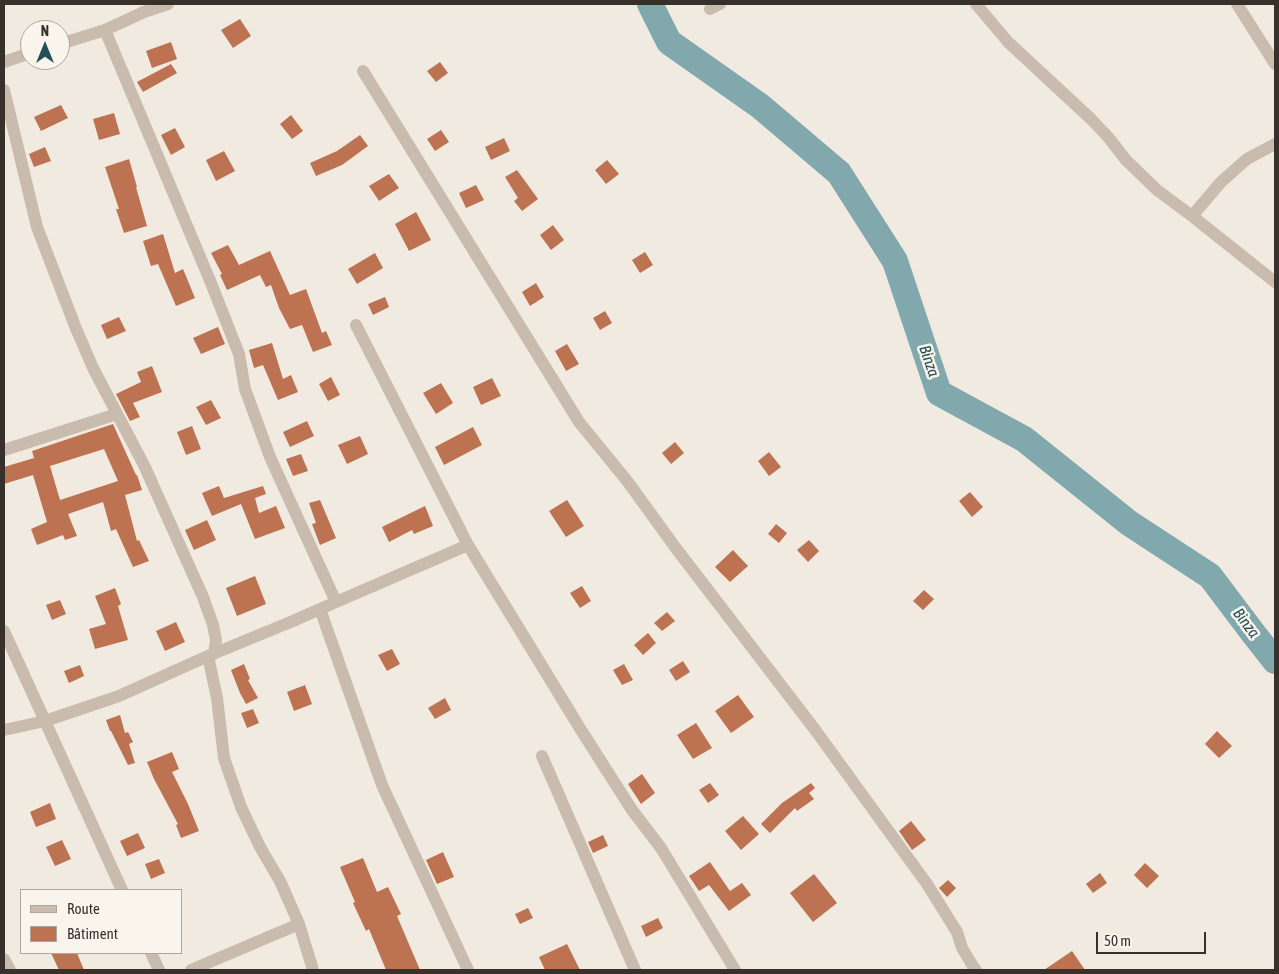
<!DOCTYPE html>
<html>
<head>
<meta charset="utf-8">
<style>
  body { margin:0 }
  #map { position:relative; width:1279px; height:974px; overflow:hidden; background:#f1eae0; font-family:"Asap Condensed",sans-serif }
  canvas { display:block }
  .frame { position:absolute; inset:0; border:5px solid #38302b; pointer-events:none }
  .legend { position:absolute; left:20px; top:889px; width:162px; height:65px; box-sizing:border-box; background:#f9f4ec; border:1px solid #aca69f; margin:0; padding:6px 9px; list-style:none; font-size:15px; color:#38302b }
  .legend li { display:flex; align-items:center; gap:10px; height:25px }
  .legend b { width:25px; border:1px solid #aca69f }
  .north { position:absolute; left:20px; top:20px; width:50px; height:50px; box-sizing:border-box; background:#f9f4ec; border:1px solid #aca69f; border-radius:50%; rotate:0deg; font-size:14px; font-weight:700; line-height:20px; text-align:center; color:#38302b }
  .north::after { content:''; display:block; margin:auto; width:18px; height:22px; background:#235057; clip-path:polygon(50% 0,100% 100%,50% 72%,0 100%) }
  .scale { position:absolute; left:1096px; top:932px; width:110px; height:22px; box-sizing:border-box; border:2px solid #38302b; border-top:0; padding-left:6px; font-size:15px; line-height:18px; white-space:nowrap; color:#38302b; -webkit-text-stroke:4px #f9f4ec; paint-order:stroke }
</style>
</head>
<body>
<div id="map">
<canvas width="1279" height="974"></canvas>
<div class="frame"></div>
<ul class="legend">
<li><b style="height:6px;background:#c9bbad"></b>Route</li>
<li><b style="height:14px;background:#bd7252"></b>Bâtiment</li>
</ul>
<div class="north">N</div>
<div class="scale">50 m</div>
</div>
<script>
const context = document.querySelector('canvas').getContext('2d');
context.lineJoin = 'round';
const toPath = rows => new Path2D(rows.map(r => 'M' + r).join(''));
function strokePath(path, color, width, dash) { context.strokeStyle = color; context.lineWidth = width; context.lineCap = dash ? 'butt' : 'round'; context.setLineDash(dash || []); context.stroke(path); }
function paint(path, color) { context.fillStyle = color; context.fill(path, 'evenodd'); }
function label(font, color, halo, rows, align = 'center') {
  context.font = font + ' "Asap Condensed",sans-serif'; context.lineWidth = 5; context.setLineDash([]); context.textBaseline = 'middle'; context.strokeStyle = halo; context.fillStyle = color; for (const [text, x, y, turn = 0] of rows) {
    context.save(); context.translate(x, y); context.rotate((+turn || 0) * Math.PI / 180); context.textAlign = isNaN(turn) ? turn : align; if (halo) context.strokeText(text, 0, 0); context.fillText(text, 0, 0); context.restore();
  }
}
const river = toPath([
  [650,4,669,42,760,106,839,173,895,261,939,393,1024,439,1129,523,1210,576,1253,633,1275,661]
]);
const building = toPath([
  [240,19,251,36,233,48,221,30],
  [171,42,177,59,152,68,146,51],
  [440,62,448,73,436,82,427,71],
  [171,64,177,73,143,92,137,82],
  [61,105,68,118,41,131,34,117],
  [114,113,120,134,99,140,93,119],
  [291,115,303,131,292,139,280,124],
  [175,128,185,147,171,155,161,135],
  [441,130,449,142,435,151,427,139],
  [360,135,368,146,342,165,316,176,310,163,337,151],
  [504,138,510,151,491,160,485,147],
  [45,147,51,161,34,167,29,154],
  [224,151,235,171,216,181,206,160],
  [129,159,137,187,136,187,147,226,124,233,116,209,119,209,105,167],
  [607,160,619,174,606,184,595,170],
  [517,170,538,199,522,211,514,201,518,198,505,177],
  [389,174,399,188,379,201,369,186],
  [476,185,484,200,466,208,459,193],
  [416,212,431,240,409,251,395,224],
  [553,225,564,240,551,250,540,235],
  [163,234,175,273,183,269,195,298,176,306,158,264,151,266,143,241],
  [228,245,239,265,270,251,290,295,306,289,322,333,326,331,332,345,313,352,302,325,290,329,279,308,271,285,266,287,260,275,227,290,220,275,222,274,211,253],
  [645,252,653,265,640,273,632,260],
  [375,253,383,268,357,284,348,269],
  [536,283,544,297,530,306,522,292],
  [385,297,389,307,373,315,368,304],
  [605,311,612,323,600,330,593,318],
  [119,317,126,331,107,339,101,325],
  [218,327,225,344,201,354,193,338],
  [272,343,283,379,291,375,298,392,278,400,263,365,254,368,249,350],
  [567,344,579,364,566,371,555,351],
  [152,366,162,392,133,403,140,417,130,421,116,394,141,382,137,372],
  [331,377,340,395,328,401,319,384],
  [492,378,501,396,481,405,473,387],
  [441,383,453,403,436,414,423,393],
  [211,400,221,418,206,425,196,407],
  [307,421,314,436,290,447,283,432],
  [113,424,136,475,137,475,142,490,125,495,137,541,139,540,149,561,133,567,116,529,111,531,103,502,68,514,77,536,65,540,63,535,37,545,31,529,47,522,33,475,4,484,4,467,34,458,32,451],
  [104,449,118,481,60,500,50,466],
  [192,426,201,449,186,455,177,432],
  [473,427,482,445,444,465,435,447],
  [360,436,368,454,347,464,338,445],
  [675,442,684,453,671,464,662,453],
  [769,452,781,467,769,476,758,461],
  [301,454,308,471,293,476,286,459],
  [219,486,224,498,263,486,266,494,255,498,259,513,276,506,285,528,255,539,241,504,212,516,202,493],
  [970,492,983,507,972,517,959,501],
  [320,500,336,538,320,545,312,524,316,523,309,503],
  [567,500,584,526,566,537,549,511],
  [425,506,433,526,414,534,412,530,389,542,382,527],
  [207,520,216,540,194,550,185,530],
  [776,524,787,533,779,543,768,534],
  [809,540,819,551,808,562,797,550],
  [733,550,748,566,730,582,715,567],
  [255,576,266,604,237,616,226,588],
  [582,586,591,601,580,608,570,593],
  [115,588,121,604,118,606,128,640,95,649,89,629,106,624,95,596],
  [924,590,934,599,923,610,913,601],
  [60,600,66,614,52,620,46,605],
  [667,612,675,621,662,631,654,623],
  [176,622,185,642,165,651,156,631],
  [648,633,656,643,643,655,634,645],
  [392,649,400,664,387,671,378,655],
  [683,661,690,672,676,681,669,670],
  [244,664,250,679,248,680,258,698,246,704,240,693,231,670],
  [624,664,633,680,622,685,613,670],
  [80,665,84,676,69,683,64,671],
  [305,685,312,704,294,711,287,692],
  [738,695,754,717,731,733,715,711],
  [445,698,451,710,435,719,428,708],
  [253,709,259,723,247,728,241,713],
  [120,715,125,733,128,732,133,742,129,744,135,763,128,765,111,731,110,731,106,720],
  [696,723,712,748,693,759,677,735],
  [1217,731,1232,746,1219,758,1205,744],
  [172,752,179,769,172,772,188,804,199,831,181,838,176,825,178,824,154,779,147,762],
  [642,774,655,793,641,804,628,784],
  [710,783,719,795,708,803,699,790],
  [811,783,815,788,809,793,814,799,797,811,795,808,770,833,761,824,782,803],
  [50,803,56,819,36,827,30,812],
  [743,816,759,834,741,850,725,831],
  [911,821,926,840,912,850,899,831],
  [138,833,145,848,127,856,120,841],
  [603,835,608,846,593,853,588,842],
  [62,840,71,859,55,866,46,847],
  [443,852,454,877,437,884,426,860],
  [363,858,377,892,388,887,401,914,397,916,420,970,386,970,369,929,366,931,353,903,355,902,340,867],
  [159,859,165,873,151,879,145,864],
  [710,862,730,891,742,883,751,895,729,911,709,885,699,891,689,876],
  [1145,863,1159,876,1147,888,1134,875],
  [1100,873,1107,883,1093,893,1086,884],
  [814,874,837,903,813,922,790,893],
  [948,880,956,888,947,897,939,888],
  [528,908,533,918,520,924,515,914],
  [658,918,663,928,646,937,641,926],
  [567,944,580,970,545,970,539,957],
  [1072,951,1085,970,1044,970],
  [51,953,77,953,84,970,59,970]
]);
const minor = toPath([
  [976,4,1008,42,1091,119,1108,137,1126,160,1157,190,1192,216,1275,282],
  [1237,4,1275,64],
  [710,9,720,4],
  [105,30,211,283,239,354,245,389,270,457,336,602],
  [60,44,105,30,144,12,168,4],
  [4,62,30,53],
  [363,71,579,422,628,482,675,547,816,731,927,884,957,932,962,948,974,968,976,970],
  [4,90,37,227,75,326,93,368,144,465,203,597,213,625,216,640,214,654],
  [1192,216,1221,182,1247,159,1275,144],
  [356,325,468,545,581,730,632,810,661,848,735,970],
  [4,450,117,414],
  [320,609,382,785,468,970],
  [4,631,122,890],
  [208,656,217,698,224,758,241,807,260,847,280,881,299,924,313,970],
  [4,730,45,721,119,696,208,656,293,621,336,602,468,545],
  [542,756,635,970],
  [151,953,159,970],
  [4,959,10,970],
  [191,970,299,924]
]);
const waterNames = [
  ["Binza",929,361,71],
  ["Binza",1246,623,53]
];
strokePath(river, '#81a8ad', 26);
paint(building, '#bd7252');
strokePath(minor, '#c9bbad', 12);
label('italic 16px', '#235057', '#f9f4ec', waterNames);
</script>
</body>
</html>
